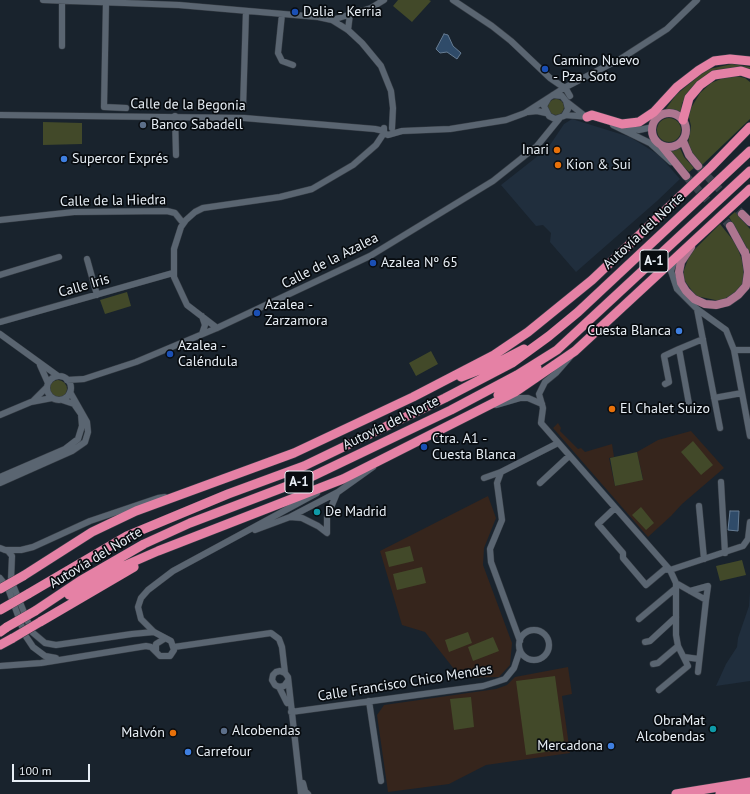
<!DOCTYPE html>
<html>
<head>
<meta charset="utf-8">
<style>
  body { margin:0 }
  #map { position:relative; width:750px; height:794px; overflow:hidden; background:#19232d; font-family:"PT Sans",sans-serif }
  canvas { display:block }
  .scale { position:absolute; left:12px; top:764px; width:78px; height:18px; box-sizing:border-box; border:2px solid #e7eef5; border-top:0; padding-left:5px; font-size:12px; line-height:14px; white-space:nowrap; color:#e7eef5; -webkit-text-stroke:3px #080c10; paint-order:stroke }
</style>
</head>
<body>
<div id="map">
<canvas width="750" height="794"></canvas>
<div class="scale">100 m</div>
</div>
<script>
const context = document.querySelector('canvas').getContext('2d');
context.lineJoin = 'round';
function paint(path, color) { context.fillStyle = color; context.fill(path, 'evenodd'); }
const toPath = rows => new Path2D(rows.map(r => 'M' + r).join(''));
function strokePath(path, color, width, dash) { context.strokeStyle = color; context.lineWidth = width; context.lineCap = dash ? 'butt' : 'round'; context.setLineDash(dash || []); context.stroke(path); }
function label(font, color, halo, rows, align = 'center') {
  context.font = font + ' "PT Sans",sans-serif'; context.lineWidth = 3.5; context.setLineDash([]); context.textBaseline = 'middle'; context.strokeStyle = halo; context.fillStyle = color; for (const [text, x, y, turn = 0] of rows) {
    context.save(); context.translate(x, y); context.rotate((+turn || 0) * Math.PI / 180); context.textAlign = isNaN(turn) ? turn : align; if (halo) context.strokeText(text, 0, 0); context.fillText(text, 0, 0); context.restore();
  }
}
const built = toPath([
  [572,119,630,137,659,155,680,179,657,201,576,272,550,242,551,233,543,225,536,226,501,185,548,148,564,124],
  [750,592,750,681,716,686,726,664,737,647,738,638,749,606]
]);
const education = toPath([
  [558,423,561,428,560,431,578,449,581,448,585,452,612,444,614,457,609,458,615,486,643,479,637,452,658,440,691,431,724,468,682,504,671,516,648,537,553,428],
  [488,496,496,518,484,548,483,565,512,643,510,665,499,677,461,678,425,632,402,625,380,551],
  [568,667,572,694,562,696,570,753,486,765,449,784,388,792,377,715,384,705,496,689,507,685,515,677]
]);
const green = toPath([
  [398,0,429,0,431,1,412,22,393,6],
  [732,64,750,67,750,72,731,68,689,94,682,103,681,113,675,110,665,110,676,95,702,73,709,69],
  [736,76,745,78,750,82,750,119,702,165,693,154,688,144,691,126,688,113,700,93,711,83,723,78],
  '548 107a8 8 0 1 1 16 0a8 8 0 1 1-16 0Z',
  '657 130a12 12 0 1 1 24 0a12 12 0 1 1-24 0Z',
  [43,122,82,123,82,144,43,145],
  [680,148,684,157,694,168,689,172,668,151],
  [735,212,750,229,750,253,729,217],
  [720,224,736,244,742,260,744,274,742,285,732,295,720,301,696,296,684,280,684,270,690,254],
  [127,292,131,306,105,314,100,300],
  [431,351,438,364,416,376,409,363],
  '49 389a9 9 0 1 1 18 0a9 9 0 1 1-18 0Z',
  [693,441,713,465,701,475,681,452],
  [637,452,643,480,615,486,610,458],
  [641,507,654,523,646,530,632,515],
  [410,546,414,561,389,567,385,552],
  [742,560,746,575,720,581,716,566],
  [422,567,426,583,397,590,393,574],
  [468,632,472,643,449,652,445,640],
  [493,637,499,651,473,661,468,647],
  [555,676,565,749,526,755,516,681],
  [471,697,474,727,454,730,450,699]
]);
const water = toPath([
  [444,34,448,35,453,46,461,53,457,59,447,52,440,53,436,49,444,34],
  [730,511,739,511,738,531,728,530,730,511]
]);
const majorTunnel = toPath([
  [698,166,742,214],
  [686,176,730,226]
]);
const minor = toPath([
  [43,0,179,5,318,17,332,20,348,30,362,43,381,66,391,91,393,108,392,128],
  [453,0,492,26,511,41,550,78,566,89,570,96],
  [106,2,104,107,126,108],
  [282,14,278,53,282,61,293,65],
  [332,20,371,8,384,0],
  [348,30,350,14],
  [62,46,62,0],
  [548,99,544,106,549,116,555,119,564,116,568,109,566,101,562,96,553,95],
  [567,102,585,116],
  [243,108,246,11],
  [528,112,537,111,546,113],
  [0,115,244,118,375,129,384,131],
  [565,115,590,117],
  [175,116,176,155],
  [613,125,650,143,671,162],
  [384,128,384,133,388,135,402,131,450,129,506,120,525,113,564,88,622,58,667,29,697,0],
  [625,128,639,130,653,127],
  [0,220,74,212,167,211,175,213,183,223],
  [87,259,97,295],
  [676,262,673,265,671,271,677,289,697,309,726,330,734,350,750,436],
  [0,275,59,257],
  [697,309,720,428],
  [202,316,205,325,202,334],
  [0,322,173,273],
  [217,328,187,305,174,277,174,249,181,227,186,220,195,212,203,208,280,197,312,189,353,165,376,145,384,133],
  [0,334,58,376],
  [734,350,750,350],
  [570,357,556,373,545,382,539,394,543,408,541,423,670,570,743,546,748,539,750,522],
  [40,365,48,383],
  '47 388a12 12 0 1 1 24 0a12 12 0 1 1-24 0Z',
  [67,380,84,379,136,362,217,328,370,256,493,181,537,146,559,119],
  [665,384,669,382,664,356,679,349],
  [714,398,742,393],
  [33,401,47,387],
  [689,404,679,349,703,339],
  [496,405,520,398,528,398,542,404],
  [0,415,31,402,52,398],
  [0,477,65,449,78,439,82,426,81,414,74,404,62,400],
  [484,478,501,472],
  [721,482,725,553],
  [0,483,72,451,85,442,88,432,87,422,70,392],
  [540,483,569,456],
  [699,506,704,559],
  [615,508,598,524,623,553,623,558,646,585,665,569,670,570,676,583,676,635,678,646,688,666,659,690],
  [290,517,302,518,318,526,327,533,327,517,337,493],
  [255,530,290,517,338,492,373,467],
  [0,548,8,551,12,556,11,580,32,632,45,643,56,645,132,634,154,632],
  [5,550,21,550,33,547,90,521,158,498,165,497],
  [0,578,8,588,25,635,33,647,45,656,56,658],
  [676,583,706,600,698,672],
  [690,591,708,586,706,600],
  [639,619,676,588],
  '519 645a15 15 0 1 1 30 0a15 15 0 1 1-30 0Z',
  [520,641,491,562,490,549,502,520,497,483,501,472,558,443],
  [645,642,650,641,676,617],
  [174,647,271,633,279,639,282,647,285,673,288,677,301,794],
  [156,651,156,644,164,639],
  [684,657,699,659],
  [653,664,658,663,678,646],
  [0,666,41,663,146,646,151,647,160,656,170,656,174,650,171,641,154,632,141,619,138,607,141,598,148,590,173,571,317,493],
  [285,673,280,671,276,672,273,675,272,680,275,685,279,687,284,686,287,682],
  [279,687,287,703],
  [369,701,381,781],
  [291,712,483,686,496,682,505,679,514,668,520,650],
  [303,783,305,791,308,794]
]);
const major = toPath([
  '652 130a17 17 0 1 1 34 0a17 17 0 1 1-34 0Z',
  [683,141,689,155,698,166],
  [661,145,686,176],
  [742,214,750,222],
  [730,226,747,257],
  [691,247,681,262,679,272,681,283,686,291,694,299,705,304,716,305,728,302,738,295,746,286,748,272,745,252]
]);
const highway = toPath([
  [587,117,592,115,622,124,639,122,654,112,677,87,699,70,714,61,730,59,750,61],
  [683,120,689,98,700,85,714,75,741,71,750,74],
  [461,377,495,364,524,349],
  [498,395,537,368],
  [23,576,92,532,136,511,294,453,413,397,494,355,528,332,592,280,711,167,750,127],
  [28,594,127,536,228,494,304,466,445,398,512,363,549,336,578,312,750,151],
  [69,595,126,565,158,551,343,479,515,392,575,351,750,189],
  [35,611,80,581,144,544,190,523,311,477,451,410,517,375,557,350,750,171],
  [40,622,134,567],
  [0,632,7,627],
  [0,645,13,638],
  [676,794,750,782],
  [720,794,750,790]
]);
const highwayBridge = toPath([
  [0,589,23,576],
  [0,610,28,594],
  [7,627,35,611],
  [13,638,40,622]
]);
const markers = [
  [295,12,4,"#1a4fb4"],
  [545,69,4,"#1a4fb4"],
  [143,125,4,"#5c6f8a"],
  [557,150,4,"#e8710a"],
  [64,159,4,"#3f7fe0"],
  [558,165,4,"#e8710a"],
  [373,263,4,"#1a4fb4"],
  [257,313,4,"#1a4fb4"],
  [679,331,4,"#3f7fe0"],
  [170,354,4,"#1a4fb4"],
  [612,409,4,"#e8710a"],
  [424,447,4,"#1a4fb4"],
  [317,512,4,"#0f9aa8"],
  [713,729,4,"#0f9aa8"],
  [224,731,4,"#5c6f8a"],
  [173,733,4,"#e8710a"],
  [611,746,4,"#3f7fe0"],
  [188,752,4,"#3f7fe0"]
];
const shields = [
  [654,261,28],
  [299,482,28]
];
const shieldNames = [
  ["A-1",654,261],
  ["A-1",299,482]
];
const poiNames = [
  ["Dalia - Kerria",303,12],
  ["Camino Nuevo",553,61],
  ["- Pza. Soto",553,77],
  ["Banco Sabadell",151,125],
  ["Inari",549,150,"right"],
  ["Supercor Exprés",72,159],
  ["Kion & Sui",566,165],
  ["Azalea Nº 65",381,263],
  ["Azalea -",265,305],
  ["Zarzamora",265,321],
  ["Cuesta Blanca",671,331,"right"],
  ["Azalea -",178,346],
  ["Caléndula",178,362],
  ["El Chalet Suizo",620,409],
  ["Ctra. A1 -",432,439],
  ["Cuesta Blanca",432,455],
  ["De Madrid",325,512],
  ["ObraMat",705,721,"right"],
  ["Alcobendas",705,737,"right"],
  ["Alcobendas",232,731],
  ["Malvón",165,733,"right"],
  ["Mercadona",603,746,"right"],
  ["Carrefour",196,752]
];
const streetNames = [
  ["Calle de la Begonia",188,105,1],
  ["Calle de la Hiedra",113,201,-1],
  ["Autovía del Norte",644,231,-43],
  ["Calle de la Azalea",330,261,-27],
  ["Calle Iris",84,286,-16],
  ["Autovía del Norte",391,423,-26],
  ["Autovía del Norte",96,558,-31],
  ["Calle Francisco Chico Mendes",405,683,-9]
];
paint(built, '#202e3d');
paint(education, '#36251c');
paint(green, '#424929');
paint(water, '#2f4b69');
strokePath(water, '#667c93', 1);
strokePath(majorTunnel, '#38414b', 8, [8, 4]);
strokePath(minor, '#373e46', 7);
strokePath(major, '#373e46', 9);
strokePath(highway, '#373e46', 10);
strokePath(minor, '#5a6571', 6);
strokePath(major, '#ad7690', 8);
strokePath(highway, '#e581a5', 9);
strokePath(highwayBridge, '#373e46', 10, []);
strokePath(highwayBridge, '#e581a5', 9);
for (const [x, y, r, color] of markers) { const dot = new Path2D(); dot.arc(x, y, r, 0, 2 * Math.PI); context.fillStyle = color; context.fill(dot); strokePath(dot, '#080c10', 1.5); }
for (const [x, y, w] of shields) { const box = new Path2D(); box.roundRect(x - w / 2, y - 11, w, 22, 3); context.fillStyle = '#080c10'; context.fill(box); strokePath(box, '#e7eef5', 1); }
label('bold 13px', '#e7eef5', null, shieldNames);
label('14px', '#e7eef5', '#080c10', poiNames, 'left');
label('14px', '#e7eef5', '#080c10', streetNames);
</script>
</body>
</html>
